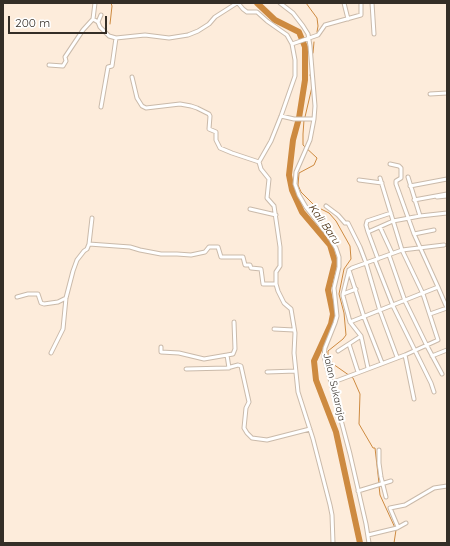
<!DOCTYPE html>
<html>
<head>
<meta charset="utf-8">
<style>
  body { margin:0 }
  #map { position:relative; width:450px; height:546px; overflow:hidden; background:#fdecdb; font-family:Quicksand,sans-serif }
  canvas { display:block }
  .frame { position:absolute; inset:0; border:4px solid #342e27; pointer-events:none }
  .scale { position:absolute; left:8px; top:16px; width:99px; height:18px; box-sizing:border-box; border:2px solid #342e27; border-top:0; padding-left:5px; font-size:12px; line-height:14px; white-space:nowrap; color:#342e27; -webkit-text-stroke:3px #fff; paint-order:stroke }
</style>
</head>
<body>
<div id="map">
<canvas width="450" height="546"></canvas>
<div class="frame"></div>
<div class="scale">200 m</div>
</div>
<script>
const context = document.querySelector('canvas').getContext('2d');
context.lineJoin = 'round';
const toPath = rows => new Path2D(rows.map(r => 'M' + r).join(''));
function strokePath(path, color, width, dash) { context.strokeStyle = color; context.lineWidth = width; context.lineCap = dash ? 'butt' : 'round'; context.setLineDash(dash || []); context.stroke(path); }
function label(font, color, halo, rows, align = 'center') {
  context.font = font + ' Quicksand,sans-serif'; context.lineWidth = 4; context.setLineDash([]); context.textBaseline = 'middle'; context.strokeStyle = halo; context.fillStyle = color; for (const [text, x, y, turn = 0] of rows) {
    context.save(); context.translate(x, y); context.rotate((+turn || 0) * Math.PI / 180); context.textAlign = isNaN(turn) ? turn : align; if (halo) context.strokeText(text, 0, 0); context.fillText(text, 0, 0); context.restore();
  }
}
const stream = toPath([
  [306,3,317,18,318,26,317,32],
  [110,24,112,6,111,3],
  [313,53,314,42],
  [310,75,312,82],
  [305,117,312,87],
  [304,120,303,134,303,145,317,158,314,165,299,173,298,185,301,192,315,206,329,213,336,221,350,246,351,259,344,269,339,294,344,313,346,335,343,339,328,351,328,354,333,364,353,378,360,394,359,424,373,448,375,448,379,483],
  [379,486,380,495,396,530,394,543]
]);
const river = toPath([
  [257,3,275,20,299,32,305,47,305,80,299,118,293,140,289,175,292,190,302,212,330,245,335,262,328,290,333,314,331,324,314,361,316,380,336,432,360,543]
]);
const minor = toPath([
  [238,3,243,9,247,12,257,12,267,21,287,35,292,44,295,60,295,76,281,116,271,141,259,162,261,169,269,179,267,198,274,206,280,247,280,266,276,272,276,284,278,291,284,303,291,309,295,333,294,353,298,392,313,439,330,505,332,515,333,543],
  [280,3,293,13,303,26,308,34,310,46,315,106,314,119,310,140,296,172,295,184,299,195,306,207,328,235,336,248,339,257,339,267,334,288,337,316,335,323,325,348,324,356,350,454,366,524,369,543],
  [344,3,348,19],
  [372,3,374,34],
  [101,15,98,22,100,27,109,36,116,38,145,35,169,38,188,35,198,31,209,24,215,17,237,3],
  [93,19,95,3],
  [292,44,318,35,325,25,361,15,361,3],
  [49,65,63,66,66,61,65,57,83,30,93,19,98,22],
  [132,77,137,98,142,106,146,108,180,104,191,106,197,108,209,114,210,116,209,129,216,132,216,140,220,148,232,153,259,162],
  [430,94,447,93],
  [101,107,108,67,112,66,116,38],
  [281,116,294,119,314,119],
  [408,177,420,216],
  [359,180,382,183],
  [410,186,447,179],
  [437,197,447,196],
  [414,200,447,194],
  [326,206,338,215,345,223,348,223,360,247,366,263,380,311,397,357],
  [250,209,276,215],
  [380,227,392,253],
  [368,232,366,225,367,221,391,213],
  [414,234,434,230],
  [89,244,92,218],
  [389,255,405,301,427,346,442,374],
  [378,259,368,232,393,221,420,216,447,213],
  [375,260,393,306,431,383,434,392],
  [349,270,364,317,382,363],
  [356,289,343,294,343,296,350,322,361,336,368,368],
  [343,294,349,270,352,268,402,250,444,245],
  [17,297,28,294,38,294,41,303,44,304,58,302,66,298],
  [430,314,447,308,438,287],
  [350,322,438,287,414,234,396,184,396,181,401,178,401,168,399,166,390,164],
  [274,329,294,330],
  [349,344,358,372],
  [161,347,161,352,179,353,204,359,233,354,235,349,234,322],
  [338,351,361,336],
  [51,353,63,329,66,298,73,271,77,260,84,251,87,249,89,244,130,247,140,250,161,254,177,254,191,255,205,252,209,247,218,247,221,257,243,257,245,265,250,265,251,268,261,269,263,284,276,284],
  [227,355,229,368],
  [405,355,414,399],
  [432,356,447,350],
  [186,369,227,368,238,365,241,366,249,402,246,408,244,428,247,433,252,438,267,440,310,429],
  [267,372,296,371],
  [331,383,405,355,438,340,423,294,402,250,380,178],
  [379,450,379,463,381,477,386,497],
  [358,491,391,481],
  [398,527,390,508,405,505,434,488,447,486],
  [368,535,397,528,406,523]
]);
const streetNames = [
  ["Jalan Sukaraja",334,387,77]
];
const waterNames = [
  ["Kali Baru",324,224,55]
];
strokePath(stream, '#cd8a40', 1);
strokePath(river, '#cd8a40', 6);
strokePath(minor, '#cabaaa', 5);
strokePath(minor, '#fff', 3);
label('10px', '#342e27', '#fff', streetNames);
label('italic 11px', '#452909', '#fff', waterNames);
</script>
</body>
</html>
